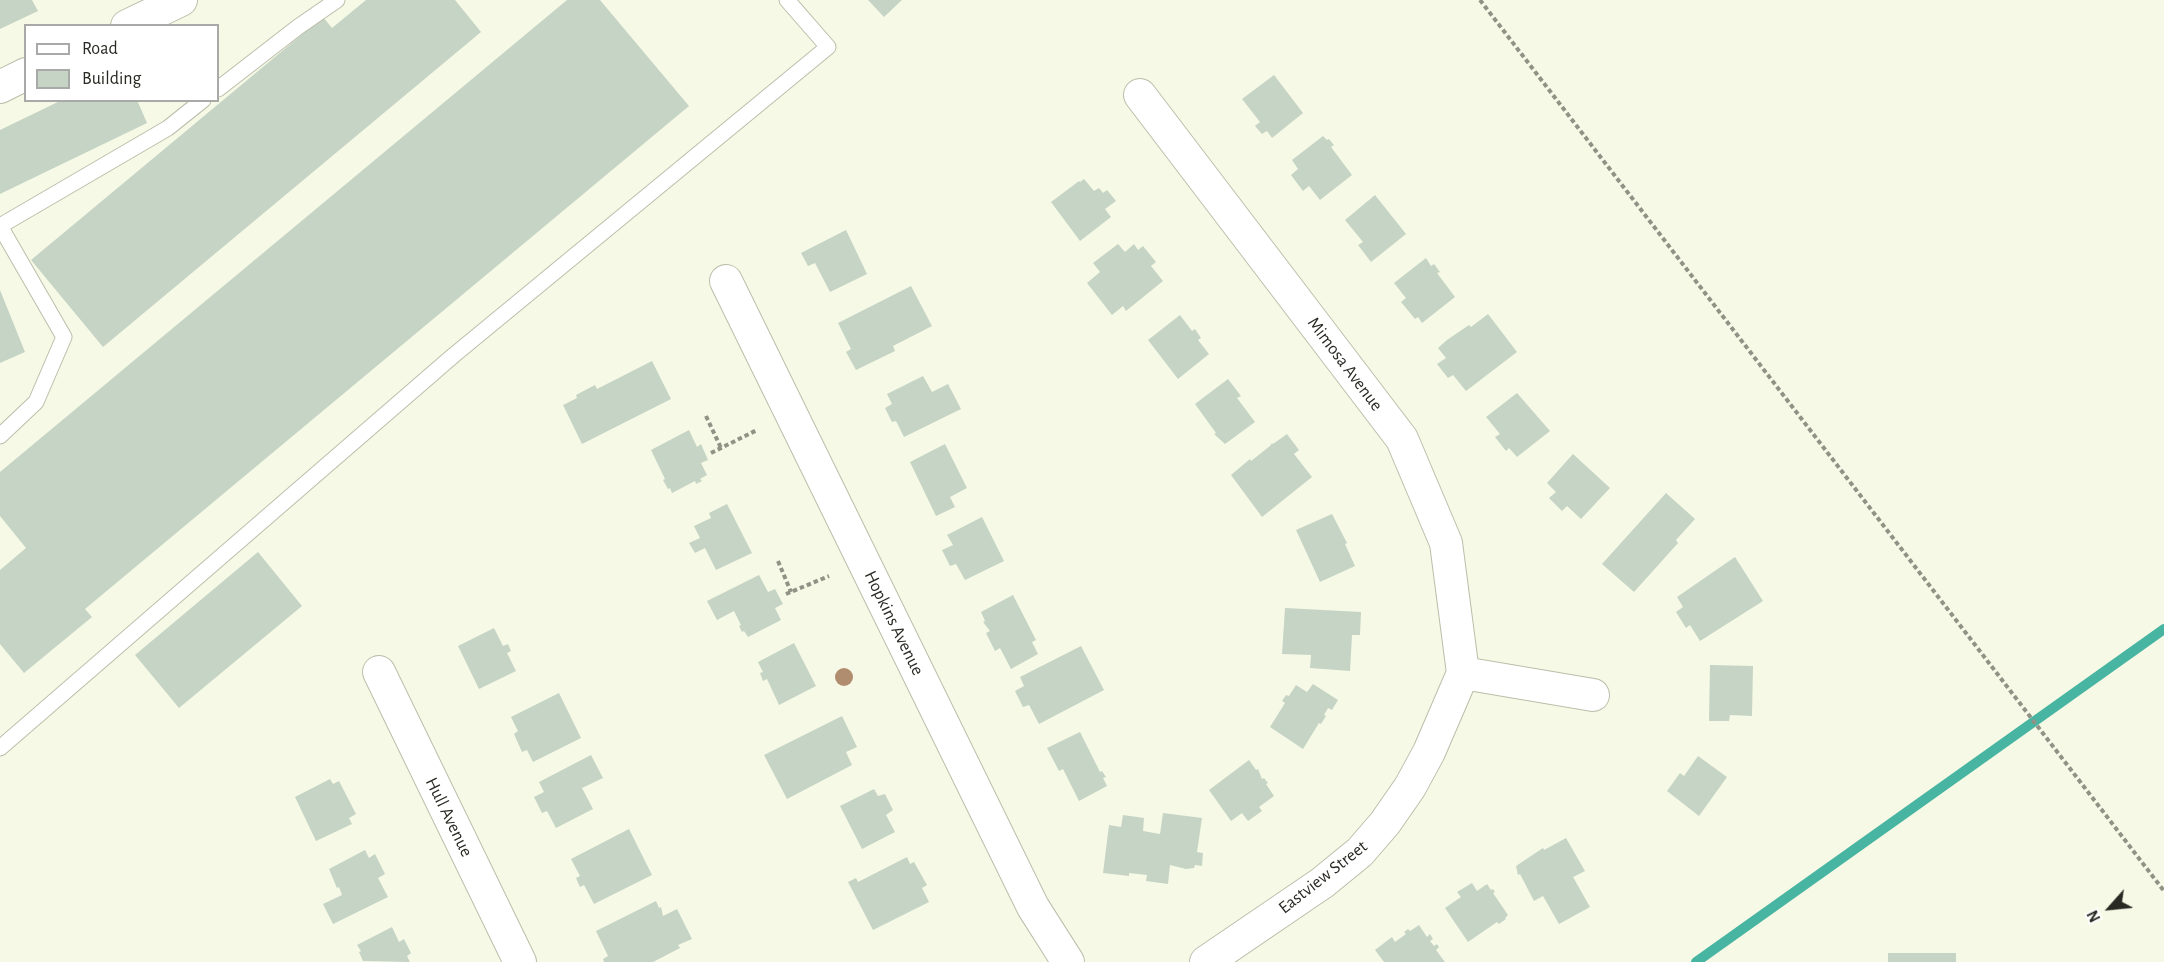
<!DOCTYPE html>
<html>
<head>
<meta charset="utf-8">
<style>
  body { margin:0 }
  #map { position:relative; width:2164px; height:962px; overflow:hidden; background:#f6f9e5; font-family:"Alegreya Sans",sans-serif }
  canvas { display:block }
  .legend { position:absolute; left:24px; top:24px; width:195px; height:78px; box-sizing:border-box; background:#fff; border:2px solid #a9a9a7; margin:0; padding:8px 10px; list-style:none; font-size:18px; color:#282922 }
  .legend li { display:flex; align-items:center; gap:12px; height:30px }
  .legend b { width:30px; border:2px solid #a9a9a7 }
  .north { position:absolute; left:2080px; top:878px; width:60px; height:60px; -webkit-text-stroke:4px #fff; paint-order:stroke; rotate:243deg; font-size:16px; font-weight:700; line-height:24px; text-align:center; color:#282922 }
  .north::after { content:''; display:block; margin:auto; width:21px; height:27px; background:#282922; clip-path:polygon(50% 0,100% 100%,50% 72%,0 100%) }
</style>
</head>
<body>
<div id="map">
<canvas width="2164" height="962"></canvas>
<ul class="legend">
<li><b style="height:8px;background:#fff"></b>Road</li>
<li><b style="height:16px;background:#c5d4c5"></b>Building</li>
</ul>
<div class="north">N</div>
</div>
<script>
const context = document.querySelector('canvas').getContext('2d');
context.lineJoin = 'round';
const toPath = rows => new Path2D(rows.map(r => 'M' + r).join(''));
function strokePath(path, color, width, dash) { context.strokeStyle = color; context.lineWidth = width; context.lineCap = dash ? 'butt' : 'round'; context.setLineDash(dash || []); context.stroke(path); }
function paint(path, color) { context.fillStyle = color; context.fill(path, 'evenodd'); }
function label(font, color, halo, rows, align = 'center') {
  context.font = font + ' "Alegreya Sans",sans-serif'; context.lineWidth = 6; context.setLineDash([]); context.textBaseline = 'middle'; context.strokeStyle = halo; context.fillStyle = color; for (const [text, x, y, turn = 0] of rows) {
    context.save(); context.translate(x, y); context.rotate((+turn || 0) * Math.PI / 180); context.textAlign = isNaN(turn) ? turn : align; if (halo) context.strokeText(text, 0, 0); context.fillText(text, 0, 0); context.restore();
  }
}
const stream = toPath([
  [1696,962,2164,629]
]);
const building = toPath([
  [0,0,32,0,38,11,0,29],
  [366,0,455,0,481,32,103,347,31,260,323,17,332,28],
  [567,0,600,0,689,106,85,609,92,617,24,673,0,644,0,570,26,548,0,516,0,472],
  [868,0,902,0,884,17],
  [1274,75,1303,113,1272,138,1267,131,1262,134,1255,126,1260,122,1242,99],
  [62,100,137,100,147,123,0,194,0,130],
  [1323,136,1327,140,1329,139,1334,145,1331,147,1352,175,1320,200,1309,186,1303,191,1291,175,1298,169,1292,160],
  [1084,179,1094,191,1099,188,1103,193,1107,190,1116,201,1105,209,1111,217,1080,241,1051,202,1079,181,1080,182],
  [1375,195,1406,234,1371,262,1358,245,1363,242,1345,220],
  [846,230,867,274,830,292,815,263,808,266,801,253],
  [1118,244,1125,252,1134,244,1138,250,1143,246,1156,262,1151,266,1163,281,1126,311,1123,306,1112,315,1087,283,1100,272,1093,263],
  [1426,258,1431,266,1434,264,1440,272,1437,273,1455,297,1422,323,1418,317,1415,319,1401,302,1406,298,1394,283],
  [911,286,932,326,893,346,895,351,856,370,846,352,851,349,838,323],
  [0,290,25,352,0,363],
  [1488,314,1517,352,1466,391,1453,375,1448,378,1437,364,1446,358,1438,348,1447,340,1469,325,1471,327],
  [1180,315,1192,331,1195,329,1201,338,1198,340,1209,354,1178,379,1148,340],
  [652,361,671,399,582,444,563,405,577,398,576,395,595,385,597,389],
  [923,376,932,392,948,384,961,409,904,437,896,421,892,422,885,408,892,404,887,394],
  [1228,379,1241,396,1237,398,1255,422,1225,444,1214,434,1216,433,1195,404],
  [1517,393,1550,431,1517,457,1509,448,1506,451,1495,437,1500,434,1486,417],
  [689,430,697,447,701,444,708,460,701,463,707,475,700,479,702,481,696,484,695,481,672,493,670,488,668,489,663,480,665,479,651,450],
  [1287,434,1299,450,1294,454,1312,477,1262,517,1231,475,1250,459,1251,461,1270,446,1272,443,1273,444],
  [945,444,967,488,950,497,955,507,936,516,910,462],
  [1573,454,1610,488,1581,519,1567,506,1562,511,1549,498,1556,492,1547,483],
  [1666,493,1695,519,1676,540,1678,543,1634,592,1602,564],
  [727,504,752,553,716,570,705,548,695,553,689,543,700,538,694,526,711,518,709,513],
  [1332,514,1347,543,1345,544,1355,566,1320,582,1296,530],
  [982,517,1004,561,965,580,956,564,950,566,942,550,953,545,947,535],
  [258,552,302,606,179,708,135,655],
  [1735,557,1763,601,1700,641,1690,625,1686,628,1676,612,1683,607,1677,597],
  [759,575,768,592,775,589,783,604,775,608,781,620,748,637,744,631,742,632,739,626,741,625,734,611,717,620,707,601],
  [1013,595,1036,640,1032,642,1038,654,1011,669,1000,648,995,651,986,633,990,631,983,622,985,621,981,612],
  [1285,608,1361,612,1360,635,1352,635,1350,671,1310,668,1311,655,1282,654],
  [494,628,503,646,508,644,511,651,507,653,516,671,479,689,458,646],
  [794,643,816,686,779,705,767,679,763,681,760,673,763,672,758,662],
  [1081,646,1104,690,1039,724,1029,705,1023,707,1015,691,1024,686,1020,677],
  [1710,665,1753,666,1752,716,1730,715,1729,721,1709,721],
  [1313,684,1338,700,1332,710,1328,708,1324,715,1326,716,1321,724,1319,723,1303,749,1270,727,1285,703,1282,701,1286,695,1289,696,1296,685,1307,692],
  [559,693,581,738,533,762,527,750,522,752,514,734,518,731,511,717],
  [842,716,857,747,846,752,852,765,787,799,764,755],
  [1080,732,1100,772,1102,771,1106,777,1103,778,1107,786,1079,801,1063,769,1059,771,1047,748],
  [591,755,603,778,582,788,593,809,556,828,547,811,542,813,534,797,544,792,539,782],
  [1698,756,1727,777,1699,816,1667,791,1680,773,1684,776],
  [1249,760,1256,770,1258,769,1262,779,1264,778,1268,783,1266,784,1274,796,1259,807,1262,811,1248,821,1242,813,1231,821,1209,790],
  [330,779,333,784,339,781,356,814,349,818,352,824,316,841,295,797],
  [874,789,878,796,885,794,893,810,886,815,895,832,862,849,840,806],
  [1163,813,1202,818,1197,852,1203,853,1202,866,1195,865,1194,868,1186,869,1170,865,1168,884,1146,881,1147,875,1129,873,1129,876,1103,873,1109,825,1121,827,1123,815,1144,818,1143,831,1160,834],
  [629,829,652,875,594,904,584,885,580,887,576,878,580,876,571,859],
  [1566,838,1585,871,1573,877,1590,907,1559,924,1543,896,1534,901,1520,874,1518,875,1516,866,1543,848,1544,850],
  [365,850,369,858,375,854,385,874,378,878,388,897,333,924,323,904,342,895,339,887,337,888,329,869],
  [907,857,910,864,914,862,927,885,922,888,929,902,873,930,848,882,856,878,858,882],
  [1472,883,1477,891,1487,884,1491,890,1493,889,1495,892,1493,893,1508,915,1505,918,1506,919,1499,924,1497,922,1468,942,1445,908,1461,897,1457,892],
  [656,901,659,908,661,907,663,916,677,909,692,939,678,945,680,948,653,962,604,962,603,959,608,956,596,931],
  [1419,925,1427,937,1430,934,1433,939,1430,941,1434,946,1437,944,1439,947,1436,950,1445,962,1384,962,1375,950,1392,937,1395,942,1406,934,1404,932,1408,929,1410,931],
  [392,927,399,942,404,939,411,953,407,956,410,962,363,961,359,952,361,951,357,945],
  [1888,953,1956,953,1956,962,1888,962]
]);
const path = toPath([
  [1480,0,2164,891],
  [706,416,721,448],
  [711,453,757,430],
  [778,561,791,592],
  [786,594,829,576]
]);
const service = toPath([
  [218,89,298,27,337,0],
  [0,436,36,402,64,337,0,226,168,128,203,100],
  [0,748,454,355,828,47,787,0]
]);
const minor = toPath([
  [127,26,181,0],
  [0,87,26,74],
  [1140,95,1402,439,1446,543,1463,673],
  [726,281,1033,907,1068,962],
  [379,672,520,962],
  [1463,673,1593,695],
  [1206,962,1322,883,1360,852,1385,823,1410,787,1429,752,1463,673]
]);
const trees = [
  [844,677]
];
const streetNames = [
  ["Mimosa Avenue",1345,364,53],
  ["Hopkins Avenue",894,623,64],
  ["Hull Avenue",449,817,64],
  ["Eastview Street",1323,877,-38]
];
strokePath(stream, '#47b5a2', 10);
paint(building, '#c5d4c5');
strokePath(service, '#bcbeab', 17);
strokePath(minor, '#bcbeab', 34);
strokePath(path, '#909285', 4, [4.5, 3]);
strokePath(service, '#fff', 15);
strokePath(minor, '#fff', 32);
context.fillStyle = '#b18d6f';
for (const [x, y] of trees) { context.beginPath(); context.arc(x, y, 9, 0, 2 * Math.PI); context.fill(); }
label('18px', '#282922', '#fff', streetNames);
</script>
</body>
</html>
